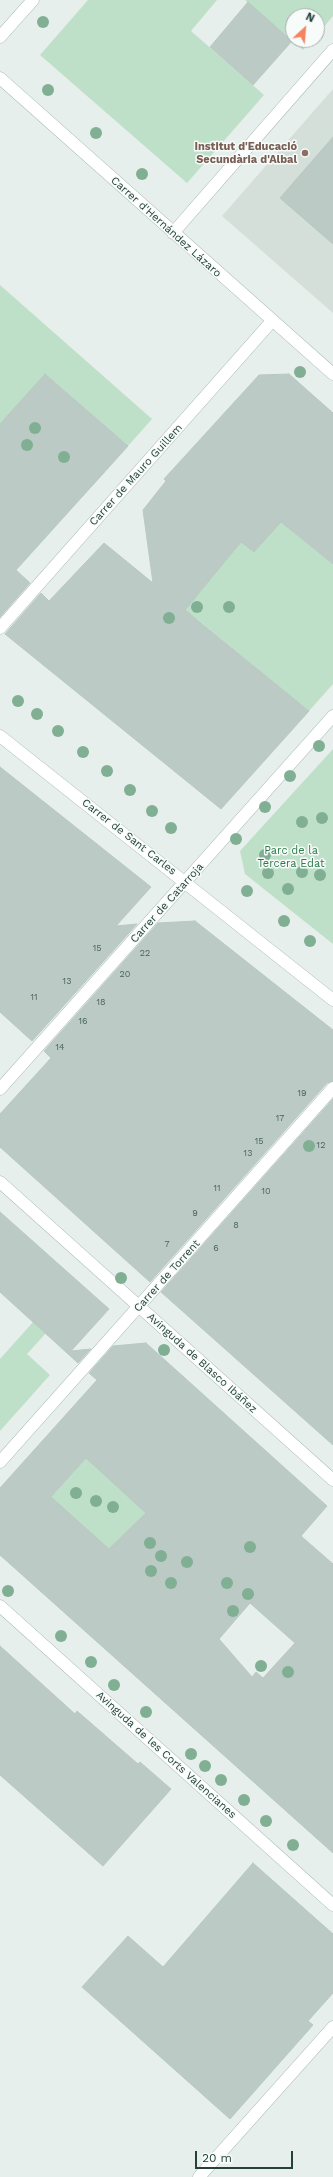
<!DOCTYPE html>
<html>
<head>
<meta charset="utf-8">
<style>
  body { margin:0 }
  #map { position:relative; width:333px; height:2177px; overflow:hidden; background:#e6efeb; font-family:"Work Sans",sans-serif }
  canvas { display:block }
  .north { position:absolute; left:285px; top:8px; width:40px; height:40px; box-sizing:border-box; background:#f7fbf9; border:1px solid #a3b1ad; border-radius:50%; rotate:26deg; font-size:11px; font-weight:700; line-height:16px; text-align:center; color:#24423a }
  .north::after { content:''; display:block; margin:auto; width:14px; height:18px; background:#f4845f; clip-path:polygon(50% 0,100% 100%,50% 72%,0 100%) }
  .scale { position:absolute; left:195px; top:2151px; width:98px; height:18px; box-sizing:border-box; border:2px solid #24423a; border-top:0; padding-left:5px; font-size:12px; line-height:14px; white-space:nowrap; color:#24423a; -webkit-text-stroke:3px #f7fbf9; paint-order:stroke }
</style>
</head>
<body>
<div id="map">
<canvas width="333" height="2177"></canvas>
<div class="north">N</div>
<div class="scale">20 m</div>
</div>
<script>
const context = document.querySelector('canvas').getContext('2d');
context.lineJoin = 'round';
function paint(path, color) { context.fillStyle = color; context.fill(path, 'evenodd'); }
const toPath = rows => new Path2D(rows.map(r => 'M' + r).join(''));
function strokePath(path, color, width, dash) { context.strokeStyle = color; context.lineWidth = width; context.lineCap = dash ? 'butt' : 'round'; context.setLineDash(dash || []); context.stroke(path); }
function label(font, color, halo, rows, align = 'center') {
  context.font = font + ' "Work Sans",sans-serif'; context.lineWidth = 3; context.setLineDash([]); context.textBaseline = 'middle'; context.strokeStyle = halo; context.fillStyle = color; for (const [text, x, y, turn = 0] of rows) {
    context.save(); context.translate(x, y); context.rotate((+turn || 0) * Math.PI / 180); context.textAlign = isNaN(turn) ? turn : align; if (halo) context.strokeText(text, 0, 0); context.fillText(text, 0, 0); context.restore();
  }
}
const built = toPath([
  [333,89,333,313,222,216]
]);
const green = toPath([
  [88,0,217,0,191,31,264,95,187,183,40,55],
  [245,0,333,0,333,16,317,35,317,16,293,16,293,40,312,40,303,50],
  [0,285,152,419,128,446,45,374,22,400,105,472,80,499,0,429],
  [281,522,333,564,333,684,309,711,197,619,167,652,171,570,199,593,241,542,254,552],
  [333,749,333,944,245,874,240,851],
  [33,1322,46,1333,27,1354,50,1375,0,1431,0,1359],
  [101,1441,152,1518,109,1549,48,1501]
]);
const building = toPath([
  [248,2,292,41,253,85,210,47,248,2],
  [333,137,333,244,280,198,333,137],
  [45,374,128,446,16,570,30,583,0,617,0,424,45,374],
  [289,374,333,413,333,564,281,522,254,552,241,542,185,610,309,711,221,809,5,634,41,593,49,601,104,543,153,583,143,510,166,481,164,479,259,375,289,374],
  [0,767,151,887,116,926,137,924,32,1041,0,1012,0,767],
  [195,921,333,1030,333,1081,327,1083,150,1282,0,1147,0,1114,51,1058,44,1051,158,923,195,921],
  [333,1099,333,1445,161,1292,333,1099],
  [0,1212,109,1309,71,1351,91,1349,78,1363,0,1292,0,1212],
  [146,1343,327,1506,301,1536,333,1564,333,1853,0,1555,0,1488,97,1380,89,1373,113,1346,146,1343],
  [86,1458,146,1513,109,1549,51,1497,86,1458],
  [250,1603,295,1643,263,1678,256,1672,252,1677,219,1639,250,1603],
  [0,1646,75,1714,77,1711,138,1764,140,1762,171,1789,103,1866,0,1775,0,1646],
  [253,1863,333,1934,333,1993,308,2021,313,2025,230,2119,82,1987,128,1936,163,1967,253,1863]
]);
const minor = toPath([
  [0,37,33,0],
  [0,78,333,374],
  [173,233,333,50],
  [0,628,272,321],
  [0,736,333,1000],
  [0,1089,333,716],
  [0,1182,333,1480],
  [0,1462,333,1088],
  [199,2177,333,2027]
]);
const tertiary = toPath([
  [0,1606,333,1905]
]);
const trees = [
  [43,22],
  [48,90],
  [96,133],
  [142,174],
  [300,372],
  [35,428],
  [27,445],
  [64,457],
  [197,607],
  [229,607],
  [169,618],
  [18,701],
  [37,714],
  [58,731],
  [319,746],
  [83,752],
  [107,771],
  [290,776],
  [130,790],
  [265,807],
  [152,811],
  [322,818],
  [302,822],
  [171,828],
  [236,839],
  [265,855],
  [302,872],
  [268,873],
  [320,875],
  [288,889],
  [247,891],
  [284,921],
  [310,941],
  [309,1146],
  [121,1278],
  [164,1350],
  [76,1493],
  [96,1501],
  [113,1507],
  [150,1543],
  [250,1547],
  [161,1556],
  [187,1562],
  [151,1571],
  [171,1583],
  [227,1583],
  [8,1591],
  [248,1594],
  [233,1611],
  [61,1636],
  [91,1662],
  [261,1666],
  [288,1672],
  [114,1685],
  [146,1712],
  [191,1754],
  [205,1766],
  [221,1780],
  [244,1800],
  [266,1821],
  [293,1845]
];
const markers = [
  [305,153,4,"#8d6e63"]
];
const numberNames = [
  ["15",97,948],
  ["22",145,953],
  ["20",125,974],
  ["13",67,981],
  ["11",34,997],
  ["18",101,1002],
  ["16",83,1021],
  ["14",60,1047],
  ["19",302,1093],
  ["17",280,1118],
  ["15",259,1141],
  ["12",321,1145],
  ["13",248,1153],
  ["11",217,1188],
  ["10",266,1191],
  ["9",195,1213],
  ["8",236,1225],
  ["7",167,1244],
  ["6",216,1248]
];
const educationNames = [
  ["Institut d'Educació",297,147],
  ["Secundària d'Albal",297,160]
];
const streetNames = [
  ["Carrer d'Hernández Lázaro",166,227,42],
  ["Carrer de Mauro Guillem",136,475,-48],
  ["Carrer de Sant Carles",129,837,38],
  ["Carrer de Catarroja",167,903,-48],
  ["Carrer de Torrent",167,1276,-48],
  ["Avinguda de Blasco Ibáñez",202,1363,42],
  ["Avinguda de les Corts Valencianes",166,1755,42]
];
const parkNames = [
  ["Parc de la",291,851],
  ["Tercera Edat",291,864]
];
paint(built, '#d4dfda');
paint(green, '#bfe0c8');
paint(building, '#bbcac4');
strokePath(building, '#b8c9c2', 1);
strokePath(minor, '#a8b8b2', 13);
strokePath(tertiary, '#a8b8b2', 13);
strokePath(minor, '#fff', 12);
strokePath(tertiary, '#fff', 12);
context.fillStyle = '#80af93';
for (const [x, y] of trees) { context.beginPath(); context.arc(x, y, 6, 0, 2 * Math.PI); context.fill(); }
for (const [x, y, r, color] of markers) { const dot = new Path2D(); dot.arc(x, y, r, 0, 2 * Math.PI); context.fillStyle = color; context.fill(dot); strokePath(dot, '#f7fbf9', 1.5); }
label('9px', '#4a645c', null, numberNames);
label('bold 11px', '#785e54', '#f7fbf9', educationNames, 'right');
label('11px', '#24423a', '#f7fbf9', streetNames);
label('11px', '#2d7a4b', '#f7fbf9', parkNames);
</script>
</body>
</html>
